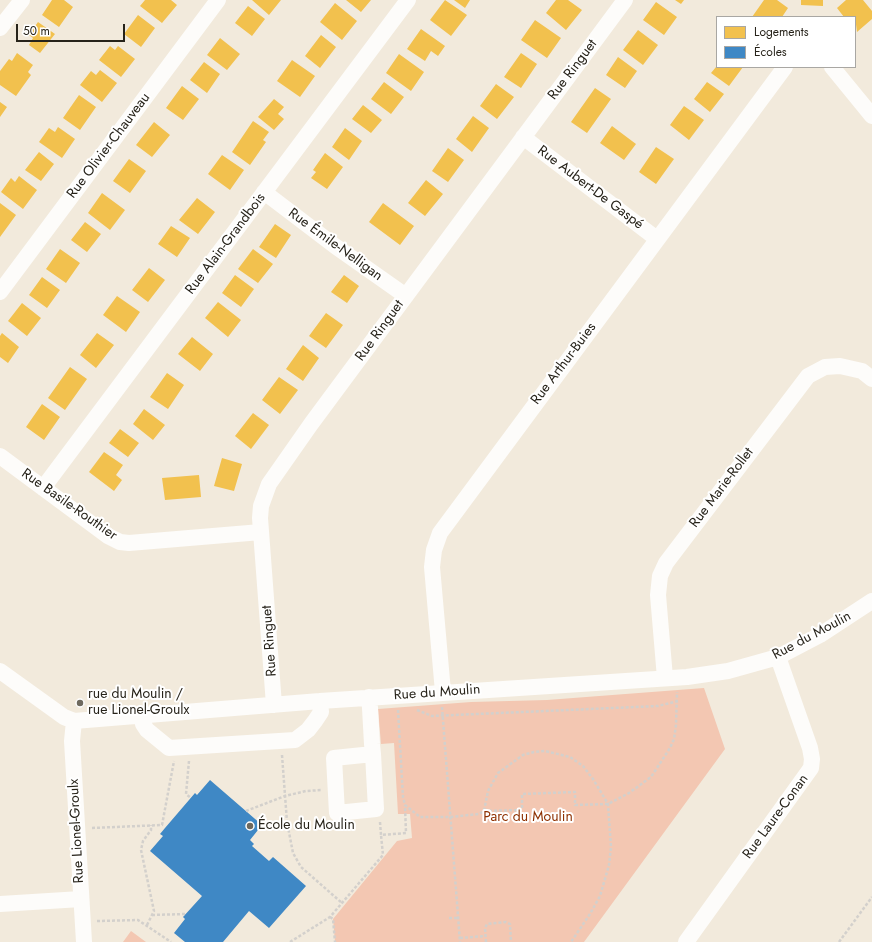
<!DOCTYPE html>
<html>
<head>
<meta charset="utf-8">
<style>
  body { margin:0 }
  #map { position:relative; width:872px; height:942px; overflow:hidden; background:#f2eadc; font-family:Jost,sans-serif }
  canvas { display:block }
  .legend { position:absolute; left:716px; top:16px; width:140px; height:52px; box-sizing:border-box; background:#fff; border:1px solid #a9a7a3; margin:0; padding:5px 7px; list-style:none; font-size:12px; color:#27231a }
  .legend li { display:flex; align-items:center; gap:8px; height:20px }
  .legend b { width:20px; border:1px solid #a9a7a3 }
  .scale { position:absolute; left:16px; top:24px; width:109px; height:18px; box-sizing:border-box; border:2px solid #27231a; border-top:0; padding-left:5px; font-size:12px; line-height:14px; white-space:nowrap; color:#27231a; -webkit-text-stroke:3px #fff; paint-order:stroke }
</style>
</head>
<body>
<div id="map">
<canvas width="872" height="942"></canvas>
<ul class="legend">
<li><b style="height:11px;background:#f2c14e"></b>Logements</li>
<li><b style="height:11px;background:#3f88c5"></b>Écoles</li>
</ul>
<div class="scale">50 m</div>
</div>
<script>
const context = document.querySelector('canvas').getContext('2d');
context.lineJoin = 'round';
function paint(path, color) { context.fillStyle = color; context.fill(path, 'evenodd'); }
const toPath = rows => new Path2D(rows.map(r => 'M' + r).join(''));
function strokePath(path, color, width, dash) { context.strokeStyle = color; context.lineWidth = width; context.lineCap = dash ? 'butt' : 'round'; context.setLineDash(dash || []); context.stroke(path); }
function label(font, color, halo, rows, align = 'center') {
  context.font = font + ' Jost,sans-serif'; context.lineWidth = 4; context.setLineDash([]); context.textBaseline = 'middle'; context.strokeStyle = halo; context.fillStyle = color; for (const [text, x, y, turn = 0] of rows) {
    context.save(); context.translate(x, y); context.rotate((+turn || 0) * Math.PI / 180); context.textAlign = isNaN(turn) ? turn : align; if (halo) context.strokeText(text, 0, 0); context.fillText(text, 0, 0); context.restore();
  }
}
const green = toPath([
  [704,688,725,749,584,942,335,942,333,919,397,841,412,838,410,814,398,814,394,743,381,744,378,709,471,702,547,700],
  [131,931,146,942,123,942]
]);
const homes = toPath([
  [52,0,64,0,73,7,59,27,42,15],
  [145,0,171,0,177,5,162,23,140,6],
  [252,0,281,0,269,15],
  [346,0,371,0,361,12],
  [445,0,467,15,451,36,430,20],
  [454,0,470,0,465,8],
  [556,0,568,0,582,10,566,30,546,13],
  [675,0,684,0,681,4],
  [764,0,777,0,788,8,782,17,752,17],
  [801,0,823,0,823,6,801,5],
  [846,0,863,0,872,11,872,19,857,32,855,17,844,17,837,8],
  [656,2,677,17,664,35,643,20],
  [335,3,357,21,342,40,320,22],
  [248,6,265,19,252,36,235,23],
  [138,15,155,28,141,47,124,34],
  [535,20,561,38,547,58,521,40],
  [38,22,55,34,40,53,29,45,33,38,29,35],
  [421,29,445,46,438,56,431,51,425,61,407,49],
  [638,30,658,45,643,65,623,50],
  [321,35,336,47,320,68,305,56],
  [220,38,240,54,227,70,207,55],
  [110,46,115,50,118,46,135,59,121,77,99,60],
  [17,53,33,65,28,72,31,75,16,96,0,85,0,71,9,59,12,61],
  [521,53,537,64,521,88,504,77],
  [399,54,424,72,411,91,386,73],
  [618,57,637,71,625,88,606,75],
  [292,60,315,76,300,97,277,81],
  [204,62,220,74,207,93,190,80],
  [716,67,743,67,729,86,711,73],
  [100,70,117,83,102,102,80,85,91,71,96,75],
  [384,82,404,97,391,114,371,99],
  [707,82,724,94,710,112,694,99],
  [496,84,514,97,497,119,480,106],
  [182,86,199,99,183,120,166,108],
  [595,88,611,99,587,133,571,122],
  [79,95,96,107,80,130,63,118],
  [274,99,284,107,278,114,284,119,274,130,258,117],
  [0,102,7,107,0,117],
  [363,105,382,120,371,133,352,119],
  [684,106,704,120,689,140,670,125],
  [473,116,489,128,472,152,456,139],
  [253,121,269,132,263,140,266,142,250,165,232,152],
  [154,122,170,135,152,157,136,145],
  [612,126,636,144,624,160,600,143],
  [58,127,75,139,62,158,39,142,49,128,55,132],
  [345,128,362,141,349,160,332,147],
  [656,147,674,159,656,184,639,172],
  [448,148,464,160,448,182,432,171],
  [39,152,54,164,41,181,25,170],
  [325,153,343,167,327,189,311,178,316,172,313,170],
  [222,155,244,170,230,190,208,174],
  [129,159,146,171,130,193,113,181],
  [19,176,37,190,23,209,1,192,11,178,15,182],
  [426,180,443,194,425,216,408,203],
  [102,193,125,210,110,230,88,213],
  [197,198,215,212,198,234,179,220],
  [0,203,16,215,0,237],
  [383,203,414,226,400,245,369,222],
  [85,222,101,234,87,252,71,240],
  [275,224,291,235,276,258,259,247],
  [171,226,190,238,177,257,158,244],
  [60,249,80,263,66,283,46,269],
  [253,249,273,264,258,283,238,269],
  [149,268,165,280,148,302,132,290],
  [235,275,254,289,241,307,222,293],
  [344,275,359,286,347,303,331,292],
  [42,277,60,290,47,308,29,295],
  [117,296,140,312,126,332,103,315],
  [218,302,241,320,228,337,205,318],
  [22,303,41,318,27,336,8,321],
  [326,313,343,325,326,348,309,336],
  [2,333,19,347,8,363,0,357,0,336],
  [97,333,114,345,96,368,80,355],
  [192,337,213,354,200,371,178,354],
  [303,345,319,358,303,381,286,369],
  [70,367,87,379,65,410,48,398],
  [167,373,184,385,168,409,150,397],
  [279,377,298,390,280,414,262,400],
  [42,404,60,417,44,440,26,427],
  [144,409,165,425,153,440,133,424],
  [253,413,269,425,251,449,235,436],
  [120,429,139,443,128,457,109,443],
  [104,452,123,465,116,475,122,480,114,491,89,472],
  [222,458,242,464,234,491,214,486],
  [199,475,201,497,165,500,162,478]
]);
const schools = toPath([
  [210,780,262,825,250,840,254,844,252,846,269,861,273,857,306,886,269,928,249,911,223,942,185,942,174,933,185,919,183,917,202,896,150,851,163,836,160,834,165,828,195,793,197,795]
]);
const path = toPath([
  [442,707,460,942],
  [398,710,403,797,405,805,420,817,450,817,479,814,484,811,488,791,498,773,523,755,534,752,545,751,570,757,583,766,593,779,608,804,611,847,609,865,600,896,590,914,571,942],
  [417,710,432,716,658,706,678,701],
  [282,755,287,822,293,853,301,867,342,903],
  [189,761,186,794,191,798],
  [246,811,285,796,306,791,322,790],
  [484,811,522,810,522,794,575,792,575,805,608,804,629,793,651,777,670,748,674,739,676,725,677,692],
  [380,822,381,835,406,833,405,806],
  [92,828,162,825,174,761],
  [152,915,186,914],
  [330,917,333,919,335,942],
  [449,918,458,918],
  [97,921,138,920,171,942],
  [147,925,154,911,141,850,143,841,151,830,151,825],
  [460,938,486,936],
  [290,942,330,917,383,855,381,835],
  [486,942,485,928,487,924,506,922,510,924,511,942],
  [839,942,872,897]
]);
const minor = toPath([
  [0,28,22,0],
  [832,67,872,116],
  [523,137,657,239],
  [264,192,335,246,406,296],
  [0,292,218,0],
  [0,456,108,536,120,542,129,543,261,532],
  [43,488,408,0],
  [0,671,64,717,74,721,320,701,687,677,728,671,778,657,820,635,872,601],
  [665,678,658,595,660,576,666,563,808,376,825,367,840,366,862,371,872,379],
  [443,692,432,567,434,550,440,533,785,67],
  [369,697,370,708,372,744,373,754,376,809,337,813,334,758,373,754],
  [274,705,260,518,261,506,269,484,311,424,625,0],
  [142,715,143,724,147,730,169,748,295,740,308,730,315,721,321,712,320,701],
  [74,721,72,741,84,942],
  [0,904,81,899],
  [686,942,811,768,812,759,810,748,778,657]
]);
const markers = [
  [80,703,4,"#6e695e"],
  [250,826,4,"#6e695e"]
];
const streetNames = [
  ["Rue Ringuet",573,70,-53],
  ["Rue Olivier-Chauveau",109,146,-53],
  ["Rue Aubert-De Gaspé",590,188,37],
  ["Rue Alain-Grandbois",226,244,-53],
  ["Rue Émile-Nelligan",335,245,36],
  ["Rue Ringuet",380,331,-54],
  ["Rue Arthur-Buies",564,364,-53],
  ["Rue Marie-Rollet",722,488,-53],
  ["Rue Basile-Routhier",69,505,35],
  ["Rue du Moulin",812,636,-28],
  ["Rue Ringuet",270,641,-94],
  ["Rue du Moulin",437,693,-4],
  ["Rue Laure-Conan",776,817,-54],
  ["Rue Lionel-Groulx",77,831,-93]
];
const poiNames = [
  ["rue du Moulin /",88,695],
  ["rue Lionel-Groulx",88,711],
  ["École du Moulin",258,826]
];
const parkNames = [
  ["Parc du Moulin",528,818]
];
paint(green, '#f3c7b2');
paint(homes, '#f2c14e');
paint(schools, '#3f88c5');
strokePath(path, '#d3d0cc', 2.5, [3, 2]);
strokePath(minor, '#fdfcfa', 16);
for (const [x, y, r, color] of markers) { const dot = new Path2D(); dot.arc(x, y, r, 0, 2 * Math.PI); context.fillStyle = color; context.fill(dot); strokePath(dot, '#fff', 1.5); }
label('14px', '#27231a', '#fff', streetNames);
label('14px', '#27231a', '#fff', poiNames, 'left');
label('14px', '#8e3000', '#fff', parkNames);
</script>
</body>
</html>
